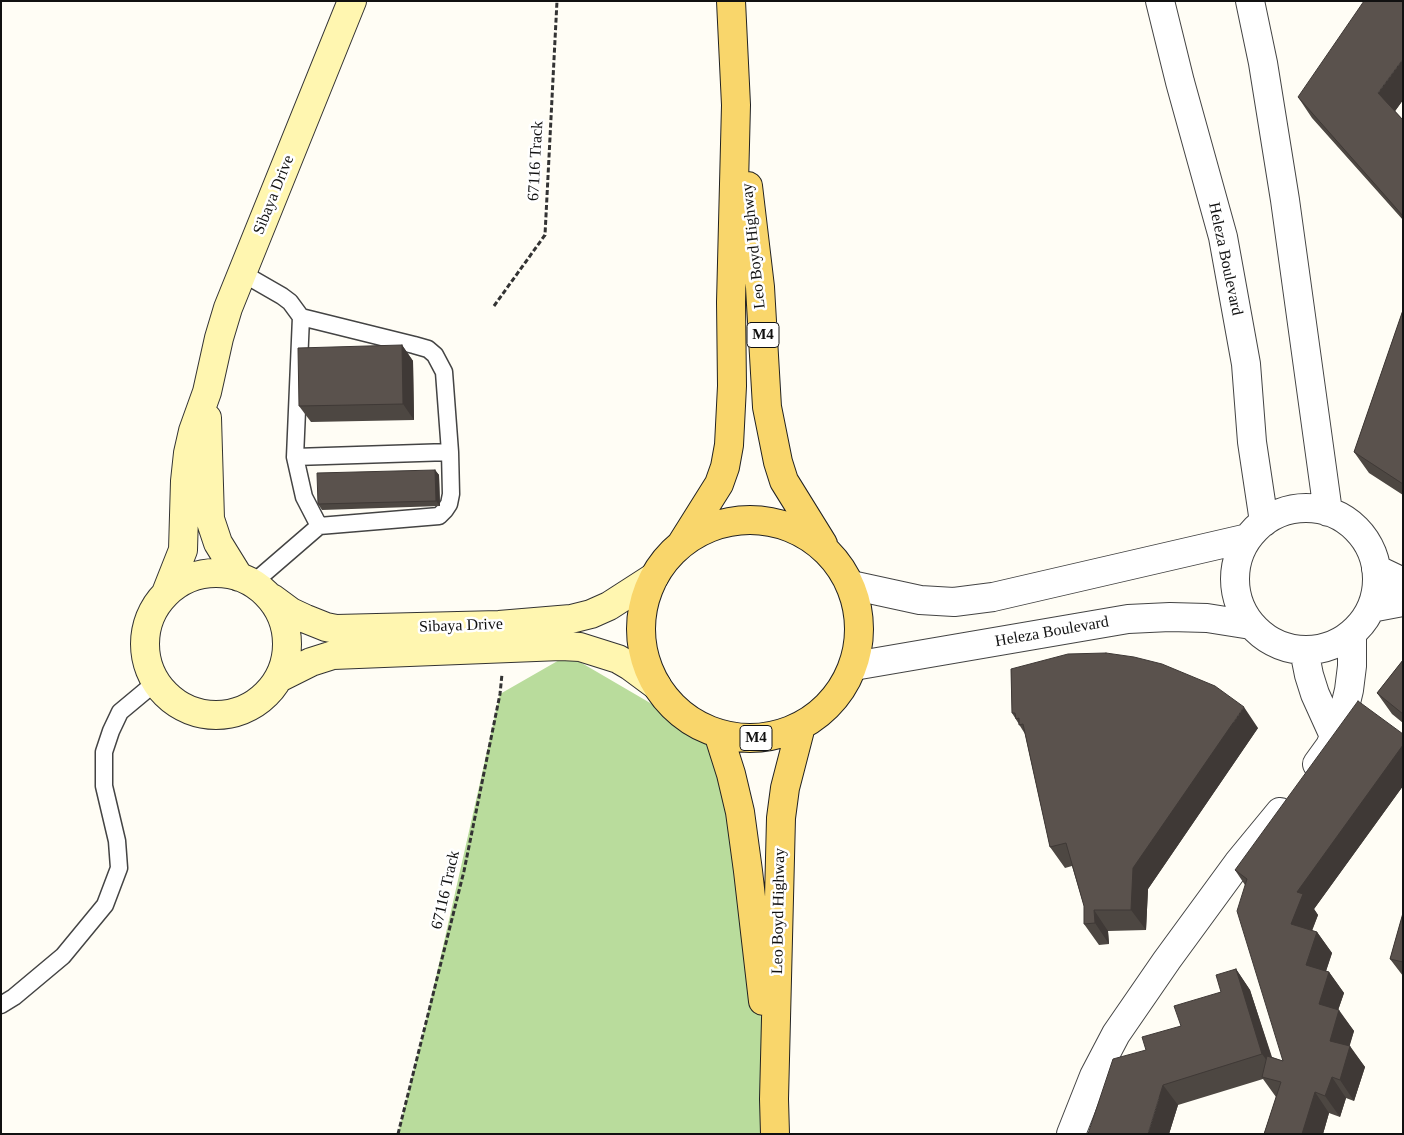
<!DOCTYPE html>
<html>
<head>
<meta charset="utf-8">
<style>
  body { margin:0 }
  #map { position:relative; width:1404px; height:1135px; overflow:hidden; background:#fffdf5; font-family:"Times New Roman",serif }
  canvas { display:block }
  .frame { position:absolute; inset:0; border:2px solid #111; pointer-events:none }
</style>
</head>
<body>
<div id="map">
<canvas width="1404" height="1135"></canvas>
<div class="frame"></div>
</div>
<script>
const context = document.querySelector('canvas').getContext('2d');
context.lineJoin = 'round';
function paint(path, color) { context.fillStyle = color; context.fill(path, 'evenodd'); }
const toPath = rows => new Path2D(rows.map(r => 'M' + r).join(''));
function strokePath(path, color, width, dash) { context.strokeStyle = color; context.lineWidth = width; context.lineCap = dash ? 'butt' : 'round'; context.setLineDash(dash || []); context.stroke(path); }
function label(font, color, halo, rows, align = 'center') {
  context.font = font + ' "Times New Roman",serif'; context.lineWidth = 5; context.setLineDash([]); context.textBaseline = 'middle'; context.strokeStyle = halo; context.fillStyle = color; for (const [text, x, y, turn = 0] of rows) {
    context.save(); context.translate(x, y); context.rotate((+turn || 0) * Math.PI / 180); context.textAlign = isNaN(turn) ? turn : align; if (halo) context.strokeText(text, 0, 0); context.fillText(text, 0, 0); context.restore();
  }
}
const forest = toPath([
  [568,655,717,742,774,1099,775,1134,398,1134,425,1026,500,694]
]);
const path = toPath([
  [494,306,545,235,557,1],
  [398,1134,464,871,500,694,502,674]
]);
const lane = toPath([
  [242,273,282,296,290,302,301,317,414,345,428,349,435,355,444,372,450,452,451,494,449,504,445,510,439,516,319,526,253,583],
  [301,317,295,457,304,497,319,526],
  [295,457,450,452],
  [1,1005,14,997,63,956,105,905,119,868,117,841,104,786,104,752,111,731,120,712,156,682]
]);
const street = toPath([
  [1160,1,1180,82,1223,237,1246,364,1252,442,1264,522],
  [1250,1,1263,63,1285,200,1328,512],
  '1235 579a71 71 0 1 1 142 0a71 71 0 1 1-142 0Z',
  [1376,569,1403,582],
  [851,585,920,600,954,602,993,597,1248,538],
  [1371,608,1403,602],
  [1304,650,1309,675,1315,694,1334,736],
  [854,666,1128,619,1170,617,1207,618,1251,625],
  [1317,764,1330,746,1343,715,1349,690,1352,666,1352,634],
  [1071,1134,1094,1076,1116,1034,1167,960,1238,863,1280,812]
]);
const secondary = toPath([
  [207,418,210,519,218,543,239,577],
  '145 644a71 71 0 1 1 142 0a71 71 0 1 1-142 0Z',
  [166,593,183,550,185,481,188,453,193,431,207,392,219,338,228,308,352,1],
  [272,598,291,612,306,619,326,627,336,629,499,625,571,619,591,614,609,606,654,577],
  [279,678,311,662,333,655,561,646,580,647,618,659,630,666,657,686]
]);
const primary = toPath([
  [748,186,760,287,767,407,778,462,784,481,823,544],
  '641 629a109 109 0 1 1 218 0a109 109 0 1 1-218 0Z',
  [682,543,719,484,725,467,729,445,732,386,731,302,736,105,731,1],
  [718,733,731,774,740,812,748,871,763,1001],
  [775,1134,774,1099,781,818,785,788,801,726]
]);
const wall = toPath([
  [1298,97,1403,100,1395,111,1403,120,1403,220,1312,118],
  [1403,310,1403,495,1369,473,1354,452],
  [402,345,413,361,414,420,311,422,299,406],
  [435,470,439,475,440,506,322,510,318,504],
  [1403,660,1403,723,1392,714,1377,693],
  [1011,669,1258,728,1148,889,1146,930,1108,931,1109,944,1099,945,1084,924,1084,906,1072,866,1065,868,1050,847,1025,734,1012,713],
  [1403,734,1403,786,1314,909,1318,915,1312,931,1317,932,1332,953,1326,971,1329,972,1344,993,1338,1010,1354,1031,1349,1046,1365,1067,1354,1101,1346,1098,1340,1117,1329,1113,1323,1134,1264,1134,1276,1097,1263,1079,1178,1105,1169,1134,1146,1050,1181,1026,1221,992,1236,969,1250,990,1272,1057,1283,1061,1245,885,1235,870],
  [1403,913,1403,976,1390,959]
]);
const shadedWall = toPath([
  [1403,59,1403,100,1393,114,1378,93],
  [402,345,413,361,414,420,403,404],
  [435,470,439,475,440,506,436,501],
  [1244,707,1258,728,1148,889,1146,930,1131,910,1133,868],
  [1403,745,1403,786,1314,909,1318,915,1306,945,1291,924,1297,892],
  [1094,910,1108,931,1109,944,1095,923],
  [1317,932,1332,953,1321,986,1306,965],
  [1236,969,1250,990,1277,1074,1262,1054],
  [1329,972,1344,993,1333,1025,1319,1004],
  [1339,1010,1354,1031,1345,1062,1330,1041],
  [1350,1046,1365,1067,1354,1101,1340,1080],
  [1332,1077,1346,1098,1340,1117,1325,1096],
  [1163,1085,1178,1105,1169,1134,1148,1134],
  [1315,1092,1329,1113,1323,1134,1302,1134]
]);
const building = toPath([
  [1364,1,1403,1,1403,59,1378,93,1403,120,1403,216,1298,97,1364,1],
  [1403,310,1403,484,1354,452,1403,310],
  [402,345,403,404,299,406,298,348,402,345],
  [435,470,436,501,318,504,317,473,435,470],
  [1106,653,1134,657,1162,664,1215,686,1244,707,1133,868,1131,910,1094,910,1095,923,1084,924,1084,906,1066,843,1050,847,1023,724,1019,725,1019,718,1016,719,1015,713,1012,713,1011,669,1068,654,1106,653],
  [1403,660,1403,714,1377,693,1403,660],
  [1358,701,1403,734,1403,745,1297,892,1303,894,1291,924,1317,932,1306,965,1329,972,1319,1004,1339,1010,1330,1041,1350,1046,1340,1080,1332,1077,1325,1096,1315,1092,1302,1134,1264,1134,1281,1082,1262,1077,1267,1056,1283,1061,1237,911,1247,879,1235,870,1358,701],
  [1403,913,1403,962,1390,959,1403,913],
  [1236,969,1262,1054,1163,1085,1148,1134,1088,1134,1113,1059,1146,1050,1142,1037,1181,1026,1174,1006,1221,992,1216,975,1236,969]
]);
const shields = [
  [763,335,32],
  [756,738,32]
];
const shieldNames = [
  ["M4",763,335],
  ["M4",756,738]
];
const streetNames = [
  ["67116 Track",536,161,-87],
  ["Sibaya Drive",274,195,-68],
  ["Leo Boyd Highway",754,246,-96],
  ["Heleza Boulevard",1225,259,78],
  ["Sibaya Drive",461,626,-2],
  ["Heleza Boulevard",1052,632,-10],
  ["67116 Track",446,890,-77],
  ["Leo Boyd Highway",779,911,-89]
];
paint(forest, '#b9dc9c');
strokePath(lane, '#444', 19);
strokePath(street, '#444', 30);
strokePath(secondary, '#333', 30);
strokePath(primary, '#222', 30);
strokePath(path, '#333', 3, [5, 2.5]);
strokePath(lane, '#fff', 16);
strokePath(street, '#fff', 28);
strokePath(secondary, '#fff6b0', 28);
strokePath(primary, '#f9d66b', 28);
paint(wall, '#4d4742');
paint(shadedWall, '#3f3936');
paint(building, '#5a524d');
strokePath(building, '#3f3936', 1);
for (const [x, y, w] of shields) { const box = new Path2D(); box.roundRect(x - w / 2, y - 12.5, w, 25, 4); context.fillStyle = '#fff'; context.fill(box); strokePath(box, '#111', 1); }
label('bold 15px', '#111', null, shieldNames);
label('16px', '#111', '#fff', streetNames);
</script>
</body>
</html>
